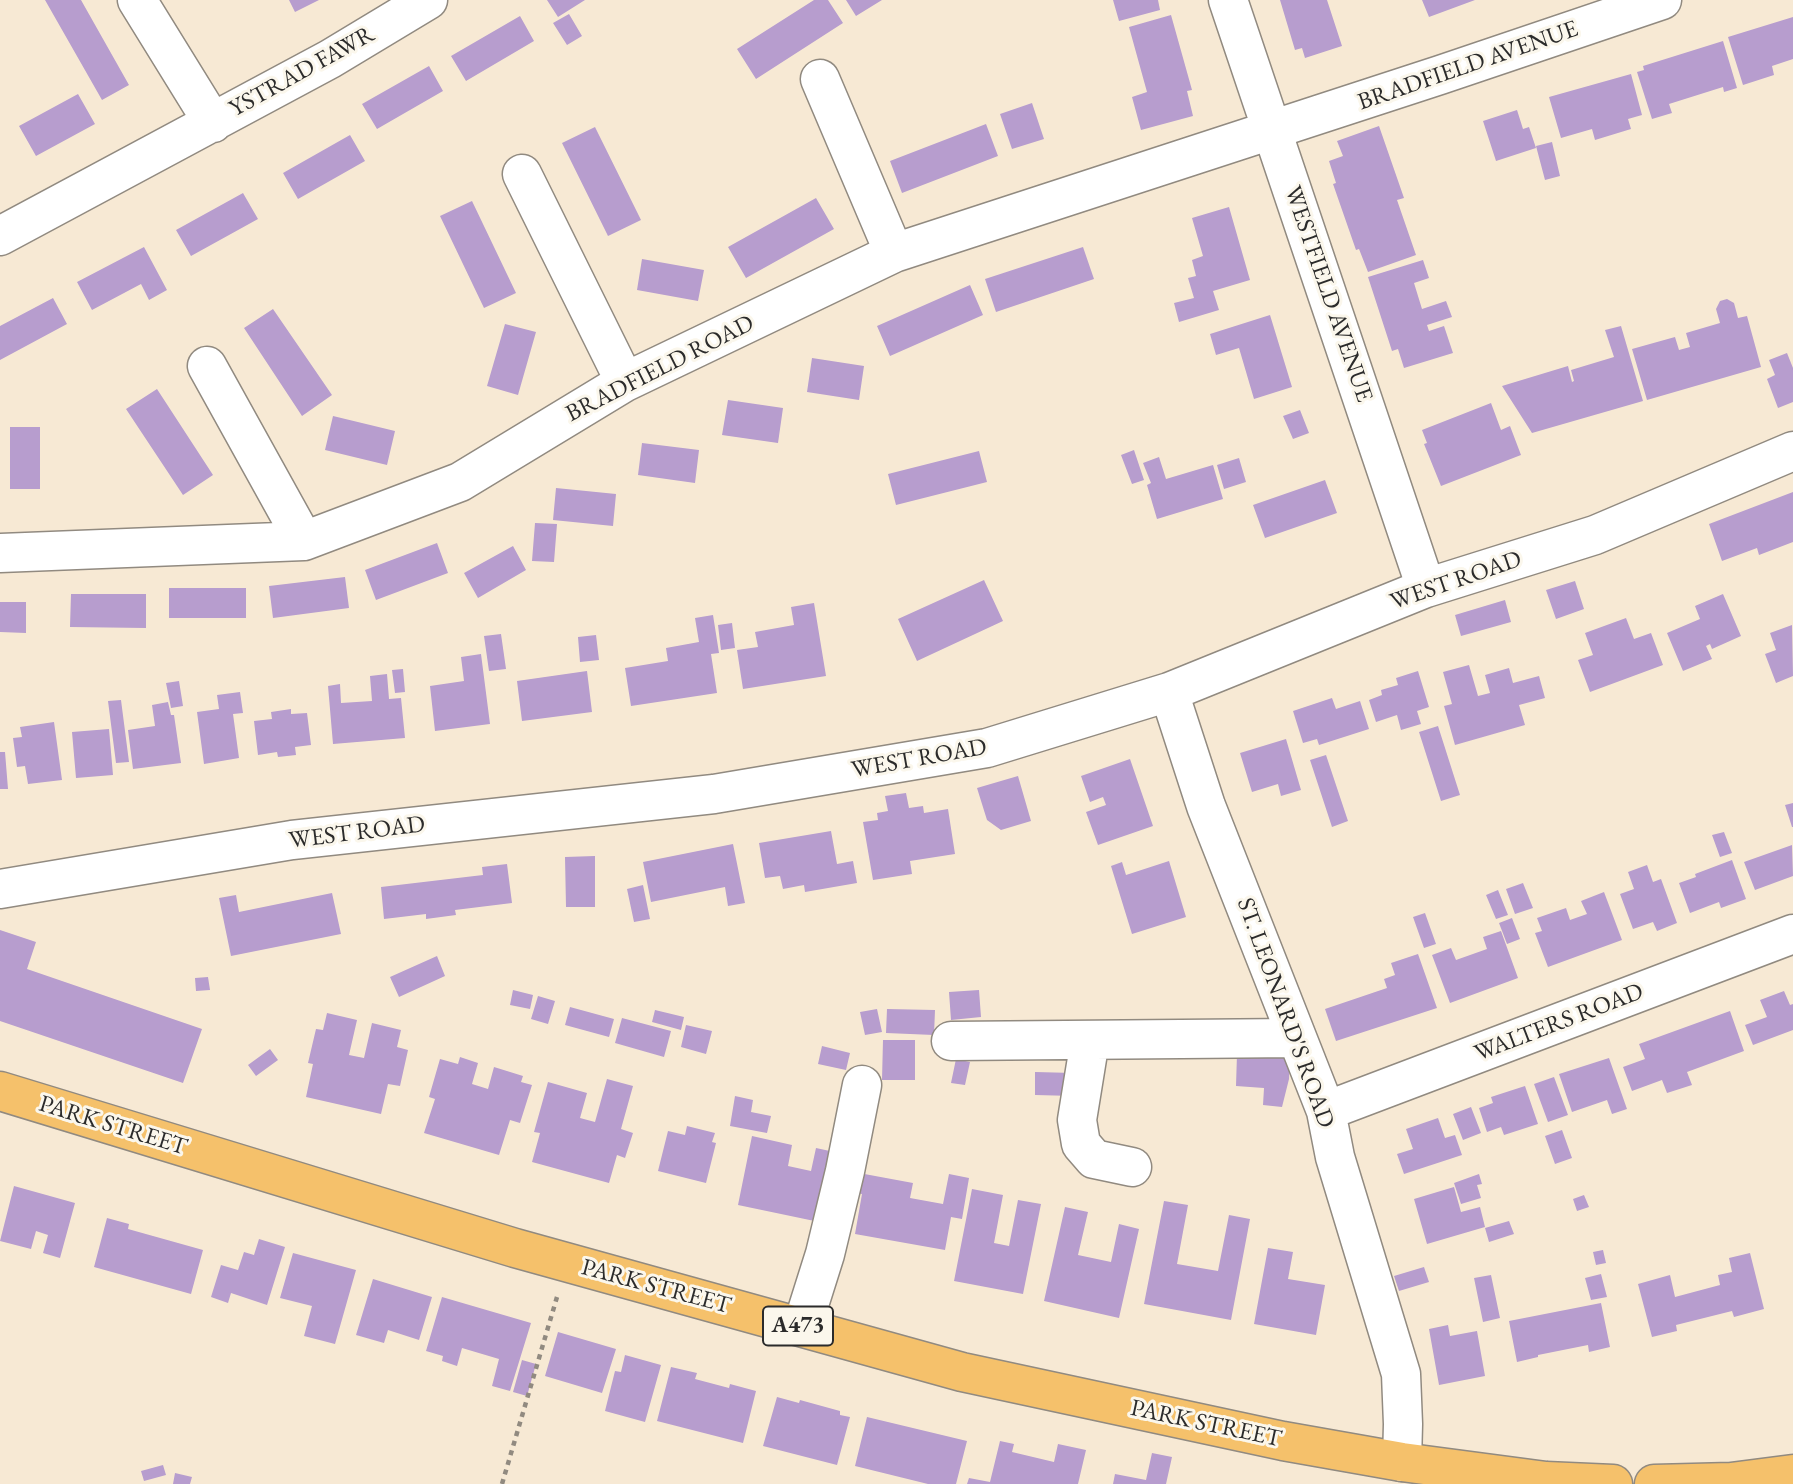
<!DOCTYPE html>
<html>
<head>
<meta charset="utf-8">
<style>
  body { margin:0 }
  canvas { display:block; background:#f7e9d4 }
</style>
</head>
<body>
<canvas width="1793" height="1484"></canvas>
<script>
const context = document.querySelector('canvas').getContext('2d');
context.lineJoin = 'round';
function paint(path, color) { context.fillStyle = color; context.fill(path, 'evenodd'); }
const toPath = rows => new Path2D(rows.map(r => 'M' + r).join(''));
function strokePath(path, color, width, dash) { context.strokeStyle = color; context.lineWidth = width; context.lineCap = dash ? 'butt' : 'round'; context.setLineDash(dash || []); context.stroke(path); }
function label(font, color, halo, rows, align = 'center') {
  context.font = font + ' "EB Garamond",serif'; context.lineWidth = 6; context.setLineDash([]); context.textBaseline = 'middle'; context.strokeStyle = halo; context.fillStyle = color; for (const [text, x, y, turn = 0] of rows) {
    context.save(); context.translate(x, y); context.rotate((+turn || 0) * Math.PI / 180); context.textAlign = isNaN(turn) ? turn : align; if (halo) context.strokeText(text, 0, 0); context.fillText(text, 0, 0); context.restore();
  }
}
const building = toPath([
  [45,0,81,0,129,85,102,100],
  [289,0,319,0,295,12],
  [547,0,585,0,558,17],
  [814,0,828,0,843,23,756,79,737,49],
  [846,0,882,0,856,16],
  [1113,0,1158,0,1160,10,1119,21],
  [1280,0,1327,0,1342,46,1305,58,1302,48,1295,50],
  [1422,0,1475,0,1429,17],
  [569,14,582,36,567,45,553,23],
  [1171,15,1192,90,1187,91,1193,116,1141,130,1132,97,1147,92,1129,27],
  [520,16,534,41,466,81,451,56],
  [1793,17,1793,59,1772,66,1774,75,1743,85,1728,37],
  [1723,41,1737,88,1724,92,1723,87,1669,104,1672,113,1652,119,1637,72,1644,70,1643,66],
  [429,66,443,91,377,129,362,104],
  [1631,74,1642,115,1628,119,1631,129,1595,140,1592,129,1561,138,1549,97],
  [78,94,95,124,36,156,19,126],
  [1032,103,1044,139,1012,149,1000,114],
  [1517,110,1523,129,1529,127,1536,148,1496,161,1483,121],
  [986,124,998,156,902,193,890,161],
  [1379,126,1404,198,1397,200,1416,255,1368,272,1359,249,1356,250,1333,184,1336,183,1329,161,1343,156,1337,141],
  [595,127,641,220,608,236,562,143],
  [350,135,365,161,298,199,283,173],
  [1552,142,1560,176,1545,180,1536,146],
  [243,193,258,219,191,256,176,230],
  [816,198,834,229,746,278,728,247],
  [472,201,516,293,484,308,440,216],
  [1229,207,1250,280,1213,291,1219,310,1179,322,1174,303,1194,298,1188,278,1196,276,1192,260,1203,256,1192,218],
  [144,247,167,290,149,300,141,284,92,310,77,282],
  [1083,247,1094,279,996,312,985,279],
  [642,259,704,270,698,301,637,290],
  [1423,260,1429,278,1414,283,1422,309,1446,301,1452,317,1427,325,1429,331,1444,326,1453,353,1404,368,1398,349,1392,351,1368,277],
  [970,285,983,315,890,356,877,326],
  [53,298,67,324,0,360,0,326],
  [1727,299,1734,303,1738,318,1747,316,1761,367,1647,400,1632,349,1675,337,1679,350,1690,347,1686,333,1720,323,1716,309,1720,301],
  [273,309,332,395,302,416,244,328],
  [1270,315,1292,387,1254,399,1239,348,1216,355,1210,334],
  [505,324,536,332,518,395,487,386],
  [1621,326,1643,401,1532,433,1502,386,1568,366,1572,382,1574,381,1571,370,1614,357,1605,330],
  [1787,353,1793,368,1793,402,1778,408,1767,379,1775,375,1769,360],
  [812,358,864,366,859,400,807,392],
  [157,389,213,475,183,495,126,409],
  [728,400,783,408,778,443,722,435],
  [1491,403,1501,430,1510,426,1521,455,1441,486,1424,444,1427,443,1422,430],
  [1300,410,1309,433,1293,439,1283,416],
  [333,416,395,431,387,465,325,450],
  [10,427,40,427,40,489,10,489],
  [642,443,699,450,695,483,638,475],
  [1134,450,1144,480,1132,484,1121,455],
  [979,451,987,482,896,505,888,474],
  [1159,457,1166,479,1213,465,1223,499,1157,519,1147,485,1151,483,1143,463],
  [1239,458,1246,482,1224,489,1217,465],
  [1325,480,1337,513,1265,538,1253,505],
  [556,488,616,494,613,526,553,520],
  [1793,492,1793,542,1759,555,1757,548,1722,561,1709,524],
  [535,523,557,524,554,562,532,561],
  [437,543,448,573,376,600,365,570],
  [513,546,526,570,478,598,464,573],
  [345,577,349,608,273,618,269,586],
  [984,580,1003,621,917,661,898,619],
  [1575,581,1584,609,1556,619,1546,590],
  [169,588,246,588,246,618,169,618],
  [71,594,146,594,146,628,70,627],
  [1723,594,1741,636,1712,649,1710,644,1706,646,1712,659,1683,671,1667,633,1700,619,1695,606],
  [1505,600,1511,622,1461,636,1455,615],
  [0,602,26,602,26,633,0,632],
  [814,603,826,676,743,689,737,650,758,647,755,632,794,625,791,607],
  [713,615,719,653,711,654,717,693,631,706,625,668,668,661,666,648,699,642,695,618],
  [1626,618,1634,639,1651,633,1663,665,1590,692,1578,660,1593,655,1585,633],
  [732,623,735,648,721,650,718,625],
  [1792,625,1793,676,1776,683,1765,654,1776,650,1770,633],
  [501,634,506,669,489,671,484,636],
  [596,635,599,660,580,662,578,637],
  [481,654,490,724,435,731,430,686,464,681,461,657],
  [1469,665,1478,696,1490,693,1485,675,1509,668,1513,683,1539,676,1545,698,1519,705,1525,725,1455,745,1444,706,1452,704,1443,672],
  [403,669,405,692,395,693,392,670],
  [587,671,592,712,522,721,517,681],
  [1418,671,1429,707,1417,711,1421,724,1401,730,1397,715,1376,722,1369,700,1382,695,1381,690,1398,685,1396,678],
  [387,674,389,699,401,698,405,738,333,744,328,686,340,684,341,703,372,701,370,676],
  [179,681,183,706,171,708,166,683],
  [240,692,243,713,233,714,239,758,204,764,197,712,219,709,217,695],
  [1332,698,1336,709,1360,701,1369,729,1319,745,1317,739,1303,743,1293,711],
  [121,700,129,762,116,763,108,701],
  [168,702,171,715,174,715,181,763,133,769,128,730,155,726,152,705],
  [291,709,291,714,307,713,311,745,295,747,296,755,278,757,277,752,258,755,254,721,272,719,271,712],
  [54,722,62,780,28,784,25,766,17,767,13,738,22,737,20,727],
  [1438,726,1460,795,1441,801,1419,732],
  [109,729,113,775,76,778,72,732],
  [1286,739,1301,790,1281,796,1278,784,1252,792,1240,753],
  [0,752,5,752,8,789,0,789],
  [1326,755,1348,821,1332,827,1310,760],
  [1130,759,1153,826,1098,845,1086,812,1106,805,1103,797,1090,802,1081,776],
  [1018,776,1031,821,1001,830,987,820,977,788],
  [906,793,909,808,923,806,924,813,948,809,955,854,910,861,912,874,873,880,863,822,878,820,877,813,888,811,885,796],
  [1793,803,1793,827,1792,827,1785,805],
  [831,831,837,864,853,861,857,883,805,892,804,885,783,889,780,876,765,878,759,843],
  [1724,832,1732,853,1720,857,1712,835],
  [733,844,745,903,728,906,725,887,651,902,643,862],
  [1792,845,1793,876,1755,890,1744,862],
  [595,856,595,907,566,907,565,857],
  [1732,860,1746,899,1721,908,1719,902,1690,913,1679,883,1696,877,1695,874],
  [1169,861,1186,917,1132,934,1111,866,1122,862,1126,875],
  [507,864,512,903,455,910,456,915,426,919,426,914,384,919,381,887,483,875,482,867],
  [1647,865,1653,882,1661,879,1677,923,1657,931,1653,922,1633,929,1620,894,1634,889,1628,872],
  [1523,883,1533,908,1515,914,1506,889],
  [643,885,650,919,634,922,627,889],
  [1498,890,1508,915,1496,919,1486,895],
  [1604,892,1622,940,1548,967,1535,933,1542,931,1537,918,1566,908,1570,920,1587,914,1581,901],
  [332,893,341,934,231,956,219,898,236,895,239,912],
  [1425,913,1436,944,1424,948,1413,917],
  [1512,918,1520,939,1507,944,1499,923],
  [0,930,36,942,27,969,202,1029,183,1083,0,1021],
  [1501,931,1518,978,1450,1003,1432,955,1451,948,1456,960,1487,949,1483,937],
  [1418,954,1437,1008,1336,1041,1325,1009,1387,988,1384,979,1395,975,1391,963],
  [437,956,445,976,399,997,390,977],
  [208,977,210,990,196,991,195,978],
  [513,990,533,995,530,1009,510,1005],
  [979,990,981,1017,951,1020,949,992],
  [1784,991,1790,1005,1793,1004,1793,1030,1753,1045,1745,1025,1767,1017,1760,1000],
  [538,996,555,1001,548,1024,531,1019],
  [570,1007,614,1019,609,1037,565,1025],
  [877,1009,882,1032,865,1035,860,1012],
  [887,1009,935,1010,934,1035,886,1033],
  [655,1010,684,1017,681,1030,652,1022],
  [1730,1011,1744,1051,1687,1072,1692,1085,1667,1093,1662,1080,1632,1091,1623,1067,1645,1059,1639,1044],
  [327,1013,357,1020,349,1055,364,1058,372,1023,401,1030,397,1047,408,1050,400,1086,388,1084,381,1114,306,1097,313,1064,308,1063,316,1029,323,1030],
  [622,1018,671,1031,664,1057,615,1043],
  [686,1025,712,1031,706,1054,681,1047],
  [883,1040,915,1040,915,1080,882,1080],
  [822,1046,850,1053,846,1070,818,1064],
  [270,1049,278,1060,256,1076,248,1065],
  [1237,1054,1290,1057,1289,1079,1282,1107,1263,1105,1264,1088,1236,1086],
  [460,1057,478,1063,472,1084,488,1089,494,1067,523,1076,521,1082,532,1085,520,1123,510,1120,499,1155,424,1133,435,1099,429,1097,440,1059,458,1064],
  [1609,1058,1627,1109,1612,1114,1607,1100,1572,1112,1559,1074],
  [956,1059,970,1062,965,1085,951,1083],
  [1035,1072,1074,1073,1074,1096,1035,1095],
  [1554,1077,1568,1115,1548,1122,1534,1084],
  [607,1079,633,1086,621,1129,633,1133,625,1158,617,1155,609,1183,532,1162,540,1133,534,1132,548,1082,587,1093,580,1118,595,1122],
  [1525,1086,1538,1124,1504,1135,1501,1127,1487,1132,1479,1108,1493,1103,1491,1097],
  [735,1096,753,1100,751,1112,771,1116,767,1133,730,1126],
  [1471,1107,1481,1133,1463,1140,1453,1114],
  [1438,1118,1445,1138,1455,1135,1462,1155,1404,1174,1397,1154,1413,1149,1406,1129],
  [687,1126,715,1133,712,1142,716,1143,706,1183,658,1171,668,1131,685,1135],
  [1562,1130,1572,1158,1555,1164,1545,1136],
  [752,1136,792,1145,788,1166,811,1171,816,1148,839,1153,824,1223,738,1205],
  [859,1173,913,1183,910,1198,943,1204,949,1174,969,1178,962,1219,951,1217,945,1250,855,1234,862,1194,856,1193],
  [1479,1174,1482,1184,1477,1185,1481,1198,1461,1204,1454,1183],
  [14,1186,75,1203,60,1258,43,1253,48,1235,36,1231,31,1249,0,1241],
  [1454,1187,1461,1212,1480,1207,1485,1227,1427,1244,1414,1199],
  [972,1189,1003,1195,994,1243,1009,1246,1018,1200,1041,1204,1023,1294,954,1281],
  [1584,1195,1589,1207,1577,1211,1573,1199],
  [1164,1201,1188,1205,1177,1264,1218,1271,1229,1215,1250,1219,1231,1320,1144,1304],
  [1065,1207,1088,1212,1078,1255,1111,1262,1119,1224,1139,1229,1119,1318,1044,1301],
  [107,1218,129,1224,128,1229,203,1250,191,1294,94,1267],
  [1509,1221,1514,1234,1489,1242,1485,1228],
  [259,1239,285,1247,267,1305,231,1293,228,1303,211,1297,221,1265,238,1270,244,1252,254,1255],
  [1268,1248,1293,1252,1288,1279,1325,1285,1316,1335,1254,1324],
  [1603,1250,1606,1263,1596,1265,1593,1252],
  [293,1253,356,1270,335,1344,304,1336,312,1306,280,1298],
  [1750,1253,1764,1309,1734,1317,1732,1311,1676,1325,1677,1331,1652,1337,1638,1284,1670,1275,1675,1297,1720,1285,1718,1275,1732,1272,1729,1258],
  [1424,1267,1429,1282,1399,1291,1394,1276],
  [1601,1274,1607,1297,1591,1300,1585,1278],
  [1491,1275,1500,1318,1483,1322,1474,1278],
  [373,1279,432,1297,419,1340,388,1330,384,1343,356,1335],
  [442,1297,531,1323,510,1391,492,1386,499,1359,462,1348,457,1366,442,1361,443,1356,426,1351],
  [1601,1303,1610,1347,1589,1352,1588,1345,1538,1355,1538,1357,1517,1362,1509,1321],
  [1448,1325,1450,1336,1477,1331,1485,1376,1439,1385,1429,1329],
  [558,1332,616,1349,602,1393,545,1376],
  [625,1355,661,1365,645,1422,605,1411,615,1371,621,1372],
  [522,1360,536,1364,527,1396,513,1392],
  [671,1367,697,1373,695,1379,729,1388,730,1384,756,1391,743,1443,657,1421],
  [777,1397,799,1403,800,1400,840,1411,840,1415,850,1417,837,1465,763,1446],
  [867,1417,967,1441,956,1484,928,1484,855,1466],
  [1000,1441,1014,1444,1012,1452,1054,1462,1058,1444,1086,1450,1078,1484,967,1484,969,1478,990,1482],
  [1152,1453,1172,1457,1166,1484,1113,1484,1115,1474,1146,1480],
  [163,1465,166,1475,144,1481,141,1471],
  [175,1473,192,1477,190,1484,173,1484]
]);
const path = toPath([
  [502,1484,557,1297]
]);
const minor = toPath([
  [137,0,213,123],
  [1228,0,1426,588],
  [820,79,894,253],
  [522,174,625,382],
  [0,236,330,59,428,0],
  [207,366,304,541],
  [0,553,304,541,460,482,625,382,894,253,1440,75,1662,0],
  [1169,692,1206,806,1326,1111,1335,1157,1401,1374,1403,1424,1402,1462],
  [0,889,292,840,714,794,987,748,1169,692,1426,588,1595,535,1793,451],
  [1090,1040,1077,1120,1081,1144,1094,1159,1132,1167],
  [951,1041,1296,1038],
  [1326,1111,1793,934],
  [802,1327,825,1254,845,1171,862,1085]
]);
const major = toPath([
  [0,1091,515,1248,962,1372,1283,1441,1402,1462,1546,1481,1613,1484],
  [1654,1484,1731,1482,1793,1474]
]);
const shields = [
  [798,1326,70]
];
const shieldNames = [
  ["A473",798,1326]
];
const streetNames = [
  ["BRADFIELD AVENUE",1468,66,-19],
  ["YSTRAD FAWR",302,72,-29],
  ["WESTFIELD AVENUE",1328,294,71],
  ["BRADFIELD ROAD",660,369,-27],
  ["WEST ROAD",1456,581,-19],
  ["WEST ROAD",919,759,-10],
  ["WEST ROAD",357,833,-7],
  ["ST. LEONARD'S ROAD",1285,1013,70],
  ["WALTERS ROAD",1559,1023,-21],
  ["PARK STREET",113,1126,17],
  ["PARK STREET",656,1287,15],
  ["PARK STREET",1206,1424,12]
];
paint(building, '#b79dce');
strokePath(minor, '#918a80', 41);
strokePath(major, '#918a80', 41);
strokePath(path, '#918a80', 4.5, [5, 5]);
strokePath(minor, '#fff', 38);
strokePath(major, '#f5c16b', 38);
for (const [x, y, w] of shields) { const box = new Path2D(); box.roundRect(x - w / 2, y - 19.5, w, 39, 5); context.fillStyle = '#fbf7ec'; context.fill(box); strokePath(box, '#2b2b2b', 2); }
label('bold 23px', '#2b2b2b', null, shieldNames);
label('24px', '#2b2b2b', '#fbf7ec', streetNames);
</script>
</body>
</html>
